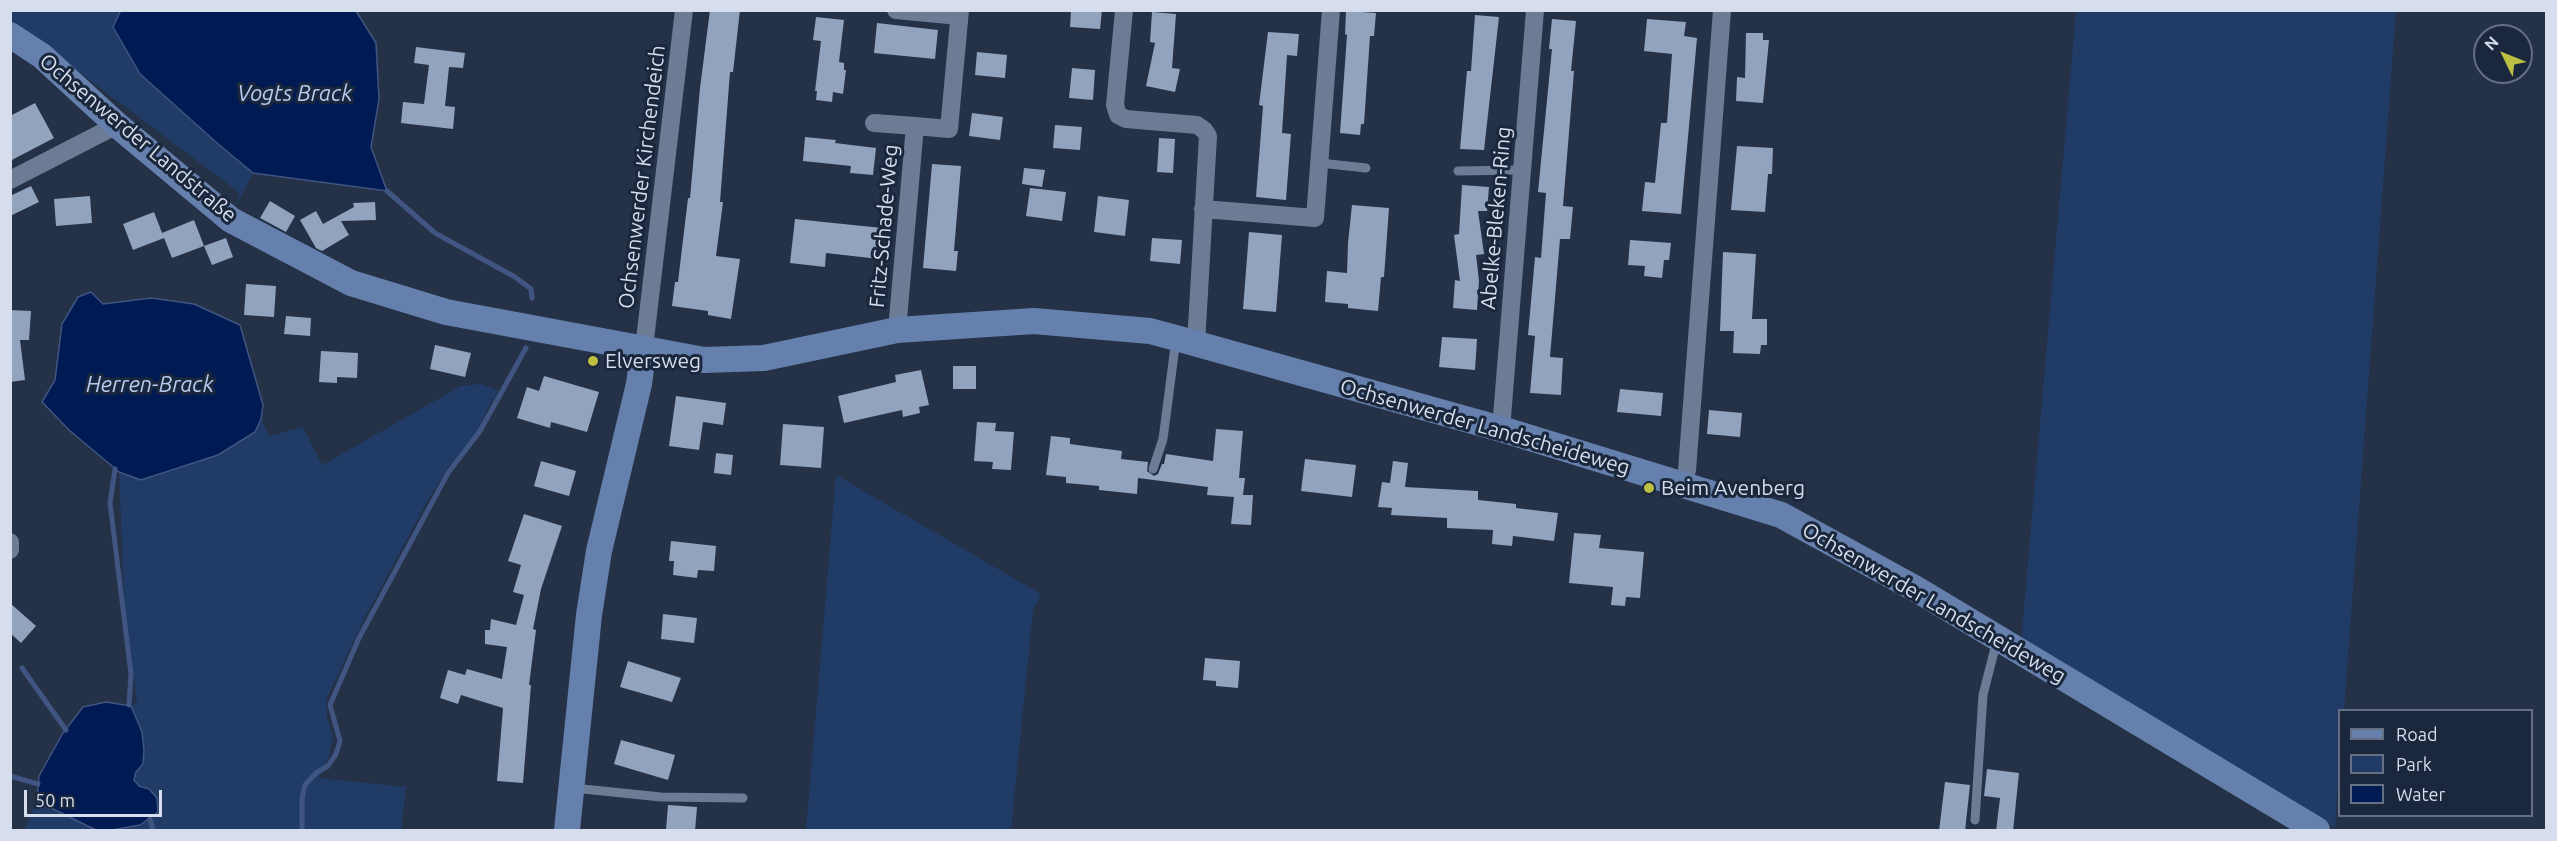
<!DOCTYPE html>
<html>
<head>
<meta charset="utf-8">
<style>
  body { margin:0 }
  #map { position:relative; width:2557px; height:841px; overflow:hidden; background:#243147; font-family:Ubuntu,sans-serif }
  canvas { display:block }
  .frame { position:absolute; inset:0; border:12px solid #d6deed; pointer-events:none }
  .legend { position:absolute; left:2338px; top:709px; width:195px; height:108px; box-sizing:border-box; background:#1a273c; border:2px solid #657083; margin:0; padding:8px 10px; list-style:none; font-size:18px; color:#d6deed }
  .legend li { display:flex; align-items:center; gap:12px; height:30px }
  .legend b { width:30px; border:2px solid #657083 }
  .north { position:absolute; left:2473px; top:24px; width:60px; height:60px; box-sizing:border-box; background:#1a273c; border:2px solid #657083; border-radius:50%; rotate:313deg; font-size:16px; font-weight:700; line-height:24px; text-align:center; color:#d6deed }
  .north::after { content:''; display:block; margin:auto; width:21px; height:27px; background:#bdbf43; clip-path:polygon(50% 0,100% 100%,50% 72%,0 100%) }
  .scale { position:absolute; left:24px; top:790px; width:138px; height:27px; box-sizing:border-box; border:3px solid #d6deed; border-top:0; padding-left:8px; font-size:18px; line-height:21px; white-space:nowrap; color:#d6deed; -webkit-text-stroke:4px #1a273c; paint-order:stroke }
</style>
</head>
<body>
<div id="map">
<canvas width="2557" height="841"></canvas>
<div class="frame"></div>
<ul class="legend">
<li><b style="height:8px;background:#6580ad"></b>Road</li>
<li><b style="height:16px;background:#213b67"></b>Park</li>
<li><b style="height:16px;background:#001a53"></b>Water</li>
</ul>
<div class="north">N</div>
<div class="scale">50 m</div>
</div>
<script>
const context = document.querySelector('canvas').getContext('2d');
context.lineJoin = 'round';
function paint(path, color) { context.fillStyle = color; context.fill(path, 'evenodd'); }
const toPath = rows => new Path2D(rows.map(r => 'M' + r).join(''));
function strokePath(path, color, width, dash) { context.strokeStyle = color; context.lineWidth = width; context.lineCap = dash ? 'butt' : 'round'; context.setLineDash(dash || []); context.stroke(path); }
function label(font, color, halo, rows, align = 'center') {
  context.font = font + ' Ubuntu,sans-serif'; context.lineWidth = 6; context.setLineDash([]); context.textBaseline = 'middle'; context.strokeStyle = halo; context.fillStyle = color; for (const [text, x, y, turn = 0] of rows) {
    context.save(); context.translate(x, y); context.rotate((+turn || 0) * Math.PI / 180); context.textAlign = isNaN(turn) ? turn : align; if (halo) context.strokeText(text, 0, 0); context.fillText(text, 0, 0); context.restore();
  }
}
const green = toPath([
  [11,11,121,11,113,27,217,143,253,173,234,210,240,193,11,21],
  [2076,11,2396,11,2344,710,2340,710,2339,767,2335,828,2021,643],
  [481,384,499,391,487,409,477,434,449,466,429,498,364,619,326,700,327,718,333,737,329,756,319,778,406,787,401,830,112,830,140,825,158,812,157,798,149,789,139,786,134,780,136,772,143,764,142,732,131,706,137,702,125,617,119,472,141,480,218,455,255,432,261,419,269,436,303,427,322,465,461,386],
  [836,475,1041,594,1033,610,1011,830,806,830],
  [37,801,96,830,24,830]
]);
const water = toPath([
  [121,10,356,11,376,43,379,99,371,147,387,191,253,173,217,143,140,74,113,27,121,10],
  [91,292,103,304,151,298,194,304,240,325,263,405,261,419,255,432,218,455,141,480,119,472,69,430,42,402,55,380,62,324,78,297,91,292],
  [106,702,131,706,142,732,144,750,143,764,136,772,134,780,139,786,149,789,157,798,158,812,140,825,112,830,96,830,37,801,39,776,63,733,83,707,106,702]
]);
const stream = toPath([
  [387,191,435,233,515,277,531,289,532,298],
  [115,469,110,503,131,674,129,705],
  [22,668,66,730],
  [10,776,38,784],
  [150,819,153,830],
  [302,830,302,799,305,785,316,773,328,766,336,754,340,741,330,705,359,638,448,473,480,431,526,348]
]);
const building = toPath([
  [710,10,740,10,733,72,730,72,720,202,723,202,716,256,740,259,731,319,708,315,708,311,672,306,675,282,678,282,688,198,690,198,700,88],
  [1071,10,1102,10,1100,29,1070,27],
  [1346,11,1376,13,1374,36,1370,36,1364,124,1361,124,1360,135,1340,133,1347,35,1345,34],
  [1152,12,1176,14,1172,68,1180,69,1175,92,1146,86,1155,43,1150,42],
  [1475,15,1499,17,1484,150,1460,149,1467,71,1471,71],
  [816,17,844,20,839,62,844,63,844,70,846,70,843,94,833,92,832,102,816,100,817,91,815,91,821,41,813,40],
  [1552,19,1576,21,1571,71,1574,71,1563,206,1573,207,1570,239,1560,239,1550,357,1563,358,1561,395,1530,393,1535,336,1528,335,1535,257,1541,258,1546,193,1538,192,1552,49,1549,49],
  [1647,19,1686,22,1684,36,1697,38,1681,214,1642,211,1645,182,1655,183,1661,123,1667,123,1672,54,1644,51],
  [877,23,938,30,935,59,874,53],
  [1268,32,1299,34,1297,56,1287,55,1282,133,1291,134,1286,200,1256,197,1263,106,1259,105],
  [1746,33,1763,33,1763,40,1769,40,1763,103,1736,101,1737,77,1745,78],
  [416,47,465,53,463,68,449,67,445,106,455,107,453,129,401,123,403,102,424,104,429,65,414,63],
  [977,52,1007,55,1005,78,975,75],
  [1072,68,1095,70,1093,100,1069,98],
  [35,103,54,138,10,161,10,116],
  [972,113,1003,117,1000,140,969,136],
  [1055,125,1082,127,1080,150,1053,148],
  [805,137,836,140,835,143,876,148,873,175,850,173,851,166,803,161],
  [1159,138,1175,139,1173,173,1157,172],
  [1737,146,1773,148,1772,174,1768,174,1765,212,1731,210],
  [932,164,961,166,954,251,958,251,956,271,923,268],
  [1024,168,1045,170,1042,187,1022,184],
  [1462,185,1489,187,1487,211,1478,211,1484,254,1476,255,1479,281,1477,310,1453,308,1455,280,1460,281,1454,235,1459,234],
  [31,186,39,202,10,216,10,196],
  [1030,188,1066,192,1062,221,1026,216],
  [90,196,92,223,56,226,54,199],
  [1098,196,1129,200,1125,236,1094,232],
  [270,201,295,216,286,232,260,218],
  [375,202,376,220,341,221,349,235,322,251,316,248,300,220,316,211,323,224,354,207,353,203],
  [1352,205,1389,208,1384,277,1381,277,1378,311,1348,308,1348,304,1325,302,1327,271,1347,273,1348,243],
  [154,212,164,238,133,250,123,224],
  [795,219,882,228,879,259,826,253,825,267,790,263],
  [194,220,204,246,172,258,162,233],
  [1249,232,1282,235,1276,312,1243,309],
  [226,238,233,257,212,265,204,246],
  [1152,238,1182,240,1180,264,1150,261],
  [1630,240,1671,243,1669,260,1664,260,1662,278,1644,276,1645,266,1628,265],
  [1723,252,1756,254,1752,319,1767,319,1767,345,1761,345,1760,354,1733,353,1734,331,1720,331],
  [246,284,276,286,274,317,244,315],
  [10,310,31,311,29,340,20,340,25,380,10,382],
  [286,316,311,318,310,336,284,334],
  [1442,337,1477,339,1475,370,1439,367],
  [435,345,471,353,465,377,430,369],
  [321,351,358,353,357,378,337,377,337,383,319,382],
  [953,366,976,366,976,389,953,389],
  [921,370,929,405,919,407,920,413,903,417,902,410,844,423,838,396,896,382,895,375],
  [544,376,599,392,587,432,551,422,550,428,517,418,527,387,539,391],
  [1620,389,1663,393,1661,416,1617,412],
  [676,396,726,403,723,425,703,422,699,450,669,446],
  [1709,410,1742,413,1740,437,1707,434],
  [977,422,996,423,995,431,1014,432,1011,470,992,469,993,462,974,461],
  [783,424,824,427,821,468,780,465],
  [1216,429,1243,431,1239,478,1245,478,1243,495,1253,495,1251,525,1231,524,1234,497,1207,495,1208,487,1138,478,1137,494,1099,490,1099,486,1066,483,1066,477,1046,475,1051,436,1070,438,1070,444,1122,451,1121,459,1148,462,1147,471,1154,476,1158,474,1162,464,1164,464,1166,454,1213,461],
  [716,453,733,455,731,475,714,473],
  [1305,459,1356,465,1352,497,1301,491],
  [541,461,576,471,569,496,534,486],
  [1393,461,1408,463,1405,487,1478,491,1478,500,1516,504,1516,508,1558,513,1554,541,1513,536,1512,546,1492,544,1493,530,1447,528,1447,518,1391,515,1392,508,1378,507,1382,482,1390,483],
  [524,514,562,526,541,589,533,629,536,630,529,685,531,685,523,783,497,781,503,708,461,695,458,704,440,698,448,670,465,675,467,669,502,679,507,647,485,644,485,630,490,630,491,619,516,625,524,595,513,592,521,565,508,561],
  [1574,533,1601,535,1599,548,1644,552,1640,598,1626,597,1625,606,1611,605,1613,587,1569,583],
  [671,541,716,546,714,571,698,570,697,578,673,575,674,561,669,561],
  [10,603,36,626,21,643,10,633],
  [663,614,697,618,694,643,661,639],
  [1205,658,1240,661,1238,688,1216,686,1216,681,1203,680],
  [628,661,681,678,672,702,620,687],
  [621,740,675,755,668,780,614,764],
  [1987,769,2019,773,2013,831,1996,831,2000,798,1984,796],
  [1945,782,1970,785,1965,831,1939,831],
  [668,805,697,807,695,831,666,830]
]);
const lane = toPath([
  [1320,163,1366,168],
  [1458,171,1522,170],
  [1153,469,1163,439,1176,339],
  [573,788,661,797,743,798],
  [1975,820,1983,695,1997,640]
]);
const street = toPath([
  [896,10,959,16],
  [1124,10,1115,105,1118,115,1126,119,1197,125,1204,130,1208,136,1196,344],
  [874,123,915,126],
  [10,180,117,125],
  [1203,209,1315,218,1331,10],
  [897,330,915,126,949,129,960,10],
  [644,348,684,10],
  [1501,429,1535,10],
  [1683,485,1687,470,1722,10],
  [10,542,10,550]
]);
const secondary = toPath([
  [10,35,42,56,117,125,231,220,351,283,446,312,704,360,764,358,897,330,1034,321,1150,331,1176,338,1501,429,1781,515,1916,589,2317,830],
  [567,830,589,615,599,551,639,384,644,348]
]);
const markers = [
  [593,361,6,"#bdbf43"],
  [1649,488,6,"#bdbf43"]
];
const streetNames = [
  ["Ochsenwerder Landstraße",138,138,40],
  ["Ochsenwerder Kirchendeich",642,177,-83],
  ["Abelke-Bleken-Ring",1496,218,-85],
  ["Fritz-Schade-Weg",884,226,-85],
  ["Ochsenwerder Landscheideweg",1485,427,16],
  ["Ochsenwerder Landscheideweg",1934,603,30]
];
const poiNames = [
  ["Elversweg",605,361],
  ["Beim Avenberg",1661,488]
];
const waterNames = [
  ["Vogts Brack",295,94],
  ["Herren-Brack",150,385]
];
paint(green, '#213b67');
paint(water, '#001a53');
strokePath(water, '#405581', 1.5);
strokePath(stream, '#405581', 5);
paint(building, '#92a3be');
strokePath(lane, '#6c7c95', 9);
strokePath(street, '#6c7c95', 18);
strokePath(secondary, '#6580ad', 26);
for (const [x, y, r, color] of markers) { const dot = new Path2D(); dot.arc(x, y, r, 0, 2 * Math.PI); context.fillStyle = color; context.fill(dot); strokePath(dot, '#1a273c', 2); }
label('21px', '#d6deed', '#1a273c', streetNames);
label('21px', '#d6deed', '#1a273c', poiNames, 'left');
label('italic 22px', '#b6ccf0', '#1a273c', waterNames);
</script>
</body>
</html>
